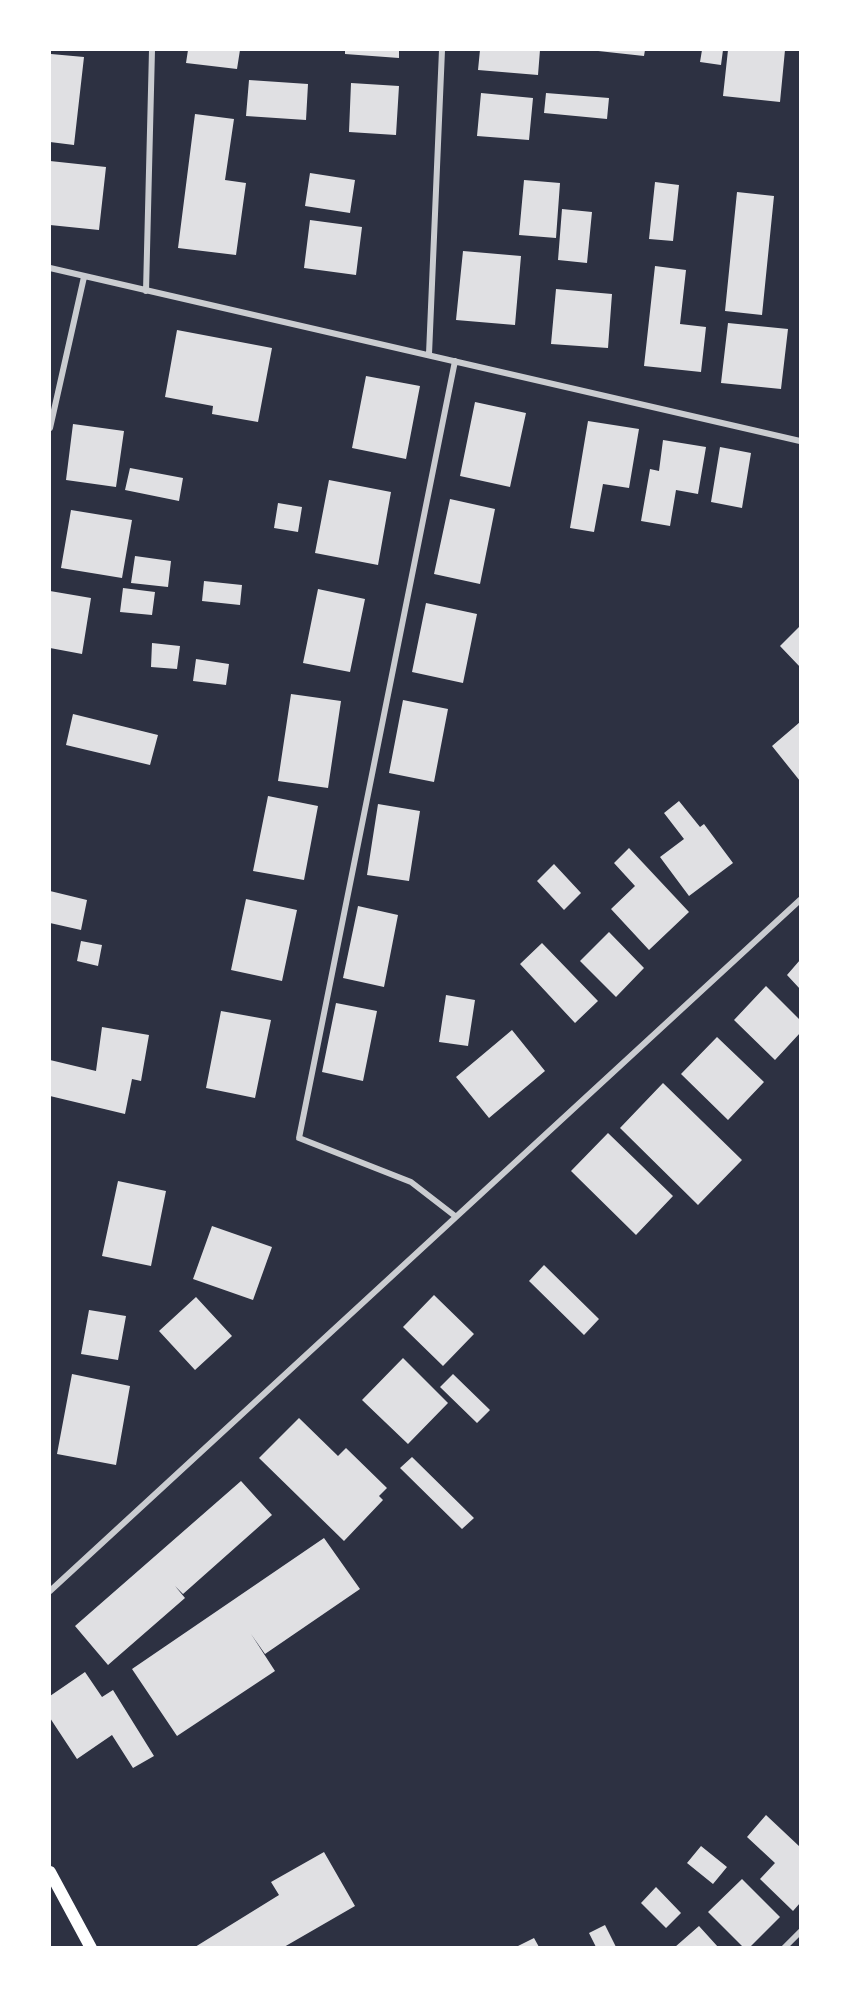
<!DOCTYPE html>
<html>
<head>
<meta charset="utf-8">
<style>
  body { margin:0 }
  #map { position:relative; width:850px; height:1997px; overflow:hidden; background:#2d3142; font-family:Georgia,serif }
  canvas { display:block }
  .frame { position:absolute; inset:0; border:51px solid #fff; pointer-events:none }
</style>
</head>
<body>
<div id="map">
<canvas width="850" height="1997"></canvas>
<div class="frame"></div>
</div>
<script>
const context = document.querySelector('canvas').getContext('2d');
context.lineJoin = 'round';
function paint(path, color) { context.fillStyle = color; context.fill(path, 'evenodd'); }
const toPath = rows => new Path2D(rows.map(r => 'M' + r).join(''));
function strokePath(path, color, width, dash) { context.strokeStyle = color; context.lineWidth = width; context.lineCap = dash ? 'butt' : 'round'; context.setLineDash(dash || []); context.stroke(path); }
const building = toPath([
  [188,50,240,50,237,69,186,63],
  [345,50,399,50,399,58,345,54],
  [480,50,540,50,538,75,478,70],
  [589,50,645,50,644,56],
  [702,50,723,50,721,65,700,62],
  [728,50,785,50,780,102,723,96],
  [51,54,84,57,74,145,50,142],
  [249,80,308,84,306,120,246,116],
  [351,83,399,86,396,135,349,132],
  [481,93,533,98,529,140,477,136],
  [546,93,609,98,607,119,544,113],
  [195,114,234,119,225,180,246,183,236,255,178,248],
  [50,161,106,167,99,230,50,225],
  [310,173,355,180,350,213,305,206],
  [524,180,560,183,556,238,519,235],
  [655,182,679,185,673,241,649,239],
  [737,192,774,196,762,315,725,311],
  [562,209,592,212,587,263,558,260],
  [310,220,362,227,356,275,304,268],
  [463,251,521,256,515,325,456,320],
  [655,266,686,270,680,324,706,327,701,372,644,366],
  [556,289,612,294,608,348,551,344],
  [728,323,788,329,781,389,721,383],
  [177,330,272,348,258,422,212,414,213,406,165,397],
  [366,376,420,386,406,459,352,448],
  [475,402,526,413,510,487,460,476],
  [588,421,639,429,629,488,603,484,594,532,570,528],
  [73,424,124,431,116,487,66,480],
  [663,440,706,447,698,494,676,490,670,526,641,521,650,469,659,471],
  [720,447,751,453,742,508,711,502],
  [130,468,183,478,179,501,125,490],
  [329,480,391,492,378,565,315,553],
  [450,499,495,509,480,584,434,574],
  [278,503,302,507,298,532,274,528],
  [71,510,132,520,122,578,61,568],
  [135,556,171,561,168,587,131,583],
  [204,581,242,585,240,605,202,601],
  [123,588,155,592,152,615,120,612],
  [318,589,365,599,350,672,303,663],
  [50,591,91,598,82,654,50,648],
  [426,603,477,614,463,683,412,672],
  [800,626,800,667,780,646],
  [152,643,180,646,177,669,151,667],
  [196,659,229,664,226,685,193,681],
  [291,694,341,701,328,788,278,781],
  [403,700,448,709,434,782,389,773],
  [73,714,158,735,150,765,66,745],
  [800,722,800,781,772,746],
  [268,796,318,806,304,880,253,871],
  [679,801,700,827,704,824,733,863,689,896,660,857,684,839,664,813],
  [378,804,420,811,409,881,367,875],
  [629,848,689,912,649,950,611,909,635,886,614,863],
  [554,864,581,893,564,910,537,881],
  [50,891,87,900,81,930,50,923],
  [246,899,297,910,282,981,231,970],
  [358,906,398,915,384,987,343,978],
  [609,932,644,968,616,997,580,961],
  [81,941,102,945,98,966,77,961],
  [542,943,598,1001,575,1023,520,964],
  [800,960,800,989,787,975],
  [766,986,800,1020,800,1033,775,1060,734,1020],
  [446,995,475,1000,468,1046,439,1042],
  [336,1003,377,1011,363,1081,322,1072],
  [221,1011,271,1020,255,1098,206,1088],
  [102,1027,149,1035,141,1081,132,1079,125,1114,50,1096,50,1060,96,1071],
  [512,1030,545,1071,489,1118,456,1077],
  [717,1037,764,1082,728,1120,681,1074],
  [663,1083,742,1160,698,1205,620,1128],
  [608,1133,673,1196,636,1235,571,1171],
  [118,1181,166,1191,151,1266,102,1256],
  [212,1226,272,1247,253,1300,193,1279],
  [544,1265,599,1319,584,1335,529,1281],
  [434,1295,474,1334,443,1366,403,1327],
  [196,1297,232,1336,195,1370,159,1331],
  [89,1310,126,1316,118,1360,81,1354],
  [403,1358,448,1403,408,1444,362,1400],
  [72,1374,130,1386,116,1465,57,1454],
  [453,1374,490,1410,477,1423,440,1387],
  [299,1418,338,1456,346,1448,387,1488,379,1496,383,1500,344,1541,259,1458],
  [412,1457,474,1518,462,1529,400,1468],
  [241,1481,272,1515,183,1594,175,1586,185,1598,108,1665,75,1626],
  [324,1538,360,1589,265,1654,251,1634,275,1671,177,1736,132,1669],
  [85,1672,102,1697,113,1690,154,1756,133,1768,112,1735,77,1759,50,1718,50,1696],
  [766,1815,800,1847,800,1903,793,1911,760,1879,775,1863,747,1837],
  [701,1846,727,1867,713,1884,687,1863],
  [324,1852,355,1906,284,1947,195,1947,279,1895,271,1882],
  [742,1879,780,1917,750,1947,743,1947,708,1912],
  [656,1887,681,1913,666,1928,641,1903],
  [605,1925,616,1947,596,1947,589,1933],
  [699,1926,718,1947,675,1947],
  [534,1938,539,1947,516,1947]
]);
const minor = toPath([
  [50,268,800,441],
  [146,291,152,50],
  [429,354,442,50],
  [455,361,299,1138,411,1182,455,1216],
  [50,428,84,277],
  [50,1591,800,900],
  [784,1948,800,1932]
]);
const secondary = toPath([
  [50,1872,91,1948]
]);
paint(building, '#e0e0e3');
strokePath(minor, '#caccd0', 6);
strokePath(secondary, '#fff', 12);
</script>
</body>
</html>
